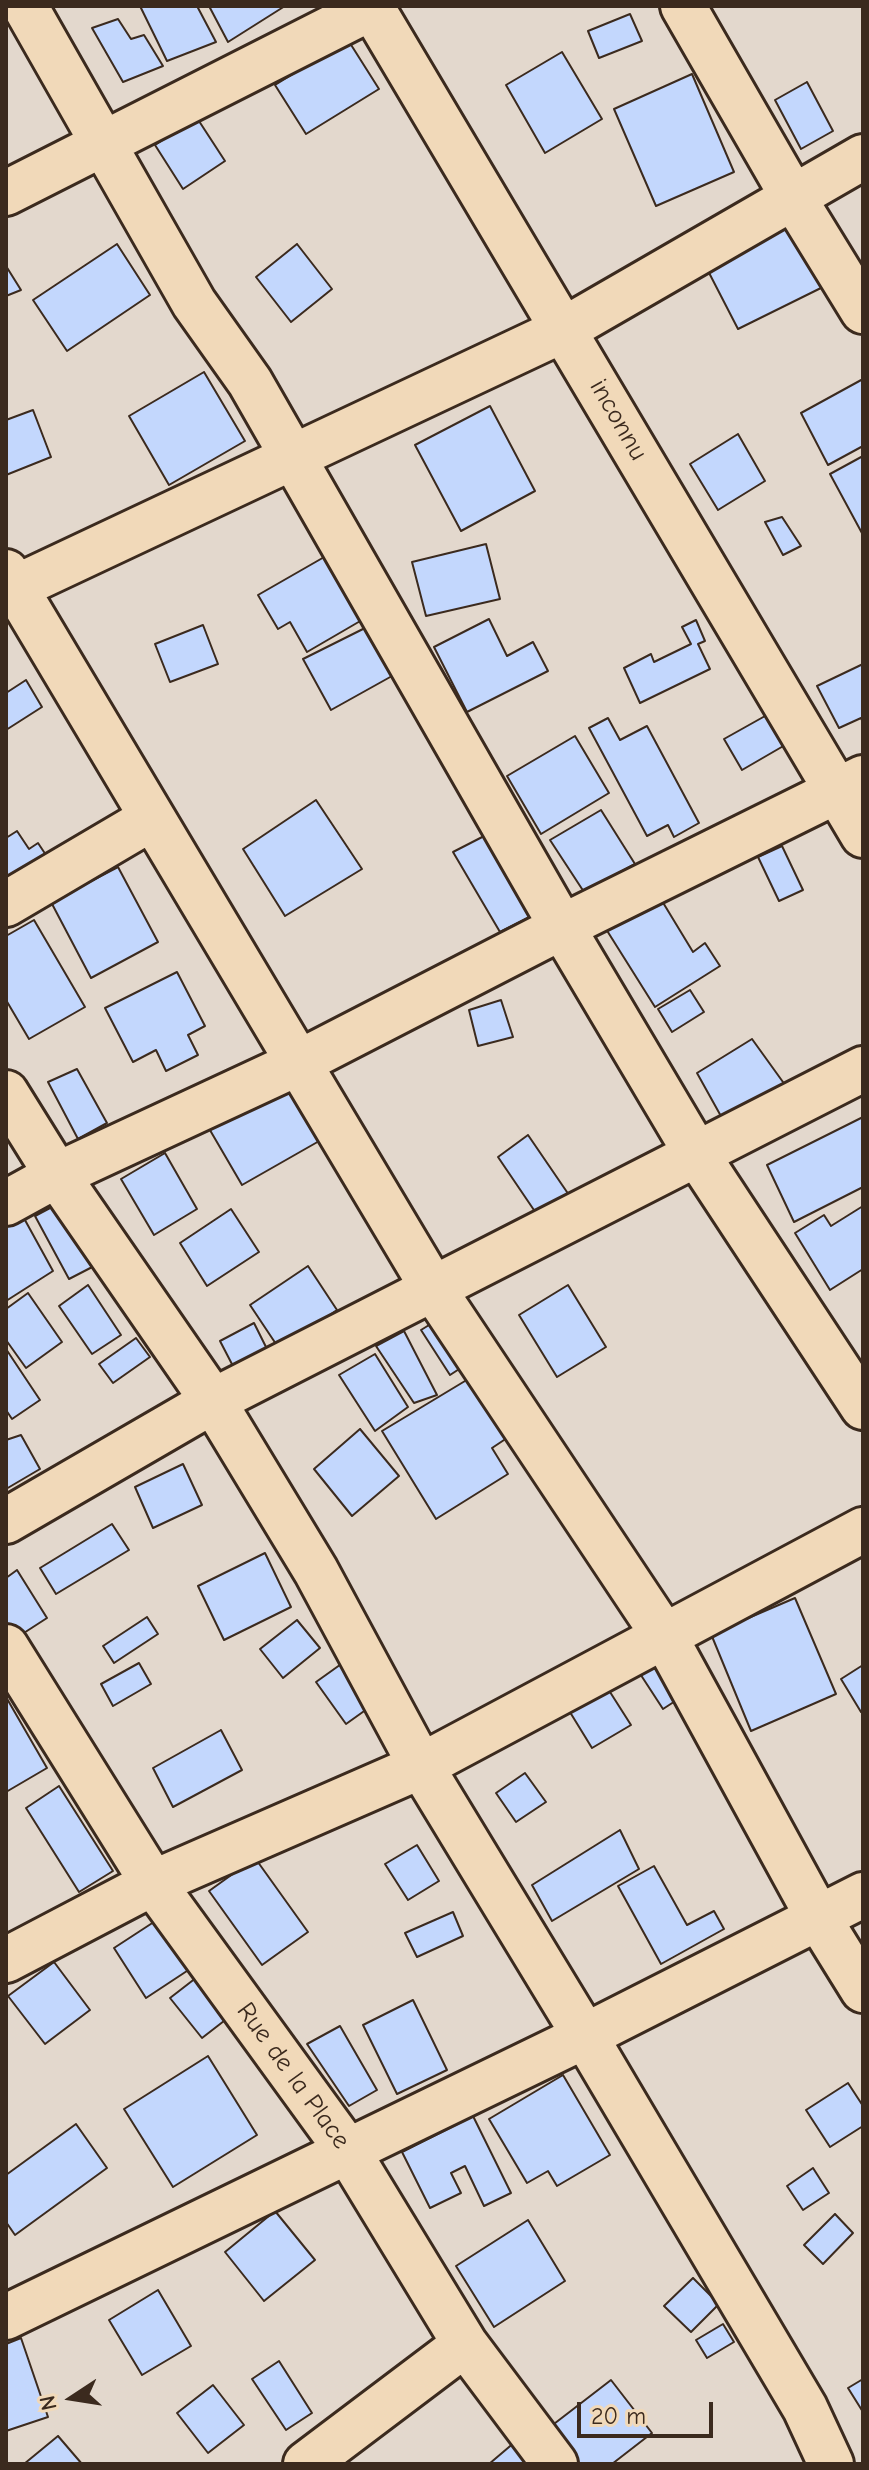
<!DOCTYPE html>
<html>
<head>
<meta charset="utf-8">
<style>
  body { margin:0 }
  #map { position:relative; width:869px; height:2470px; overflow:hidden; background:#e3d8cd; font-family:"Comic Neue",sans-serif }
  canvas { display:block }
  .frame { position:absolute; inset:0; border:8px solid #3b2a1e; pointer-events:none }
  .north { position:absolute; left:32px; top:2358px; width:80px; height:80px; -webkit-text-stroke:6px #f1d9b9; paint-order:stroke; rotate:258deg; font-size:22px; font-weight:700; line-height:32px; text-align:center; color:#3b2a1e }
  .north::after { content:''; display:block; margin:auto; width:28px; height:36px; background:#3b2a1e; clip-path:polygon(50% 0,100% 100%,50% 72%,0 100%) }
  .scale { position:absolute; left:577px; top:2402px; width:136px; height:36px; box-sizing:border-box; border:4px solid #3b2a1e; border-top:0; padding-left:10px; font-size:24px; line-height:28px; white-space:nowrap; color:#3b2a1e; -webkit-text-stroke:6px #f1d9b9; paint-order:stroke }
</style>
</head>
<body>
<div id="map">
<canvas width="869" height="2470"></canvas>
<div class="frame"></div>
<div class="north">N</div>
<div class="scale">20 m</div>
</div>
<script>
const context = document.querySelector('canvas').getContext('2d');
context.lineJoin = 'round';
function paint(path, color) { context.fillStyle = color; context.fill(path, 'evenodd'); }
const toPath = rows => new Path2D(rows.map(r => 'M' + r).join(''));
function strokePath(path, color, width, dash) { context.strokeStyle = color; context.lineWidth = width; context.lineCap = dash ? 'butt' : 'round'; context.setLineDash(dash || []); context.stroke(path); }
function label(font, color, halo, rows, align = 'center') {
  context.font = font + ' "Comic Neue",sans-serif'; context.lineWidth = 7; context.setLineDash([]); context.textBaseline = 'middle'; context.strokeStyle = halo; context.fillStyle = color; for (const [text, x, y, turn = 0] of rows) {
    context.save(); context.translate(x, y); context.rotate((+turn || 0) * Math.PI / 180); context.textAlign = isNaN(turn) ? turn : align; if (halo) context.strokeText(text, 0, 0); context.fillText(text, 0, 0); context.restore();
  }
}
const building = toPath([
  [140,6,197,6,216,42,167,61,140,6],
  [209,6,285,6,228,42,209,6],
  [630,14,642,41,599,58,588,31,630,14],
  [118,19,131,39,144,35,163,66,123,82,92,28,118,19],
  [348,40,379,89,306,134,275,85,348,40],
  [562,52,602,119,545,153,506,85,562,52],
  [692,74,734,172,656,206,614,109,692,74],
  [807,82,833,131,801,149,775,100,807,82],
  [197,118,225,161,183,189,155,145,197,118],
  [789,223,827,285,738,329,705,265,789,223],
  [117,244,150,295,67,351,33,300,117,244],
  [297,244,332,289,291,322,256,277,297,244],
  [6,266,21,290,6,296,6,266],
  [204,372,245,441,169,485,129,416,204,372],
  [863,379,863,446,828,465,801,413,863,379],
  [490,406,535,491,461,531,415,445,490,406],
  [33,410,51,457,6,475,6,420,33,410],
  [738,434,765,481,718,510,690,464,738,434],
  [863,456,863,535,830,474,863,456],
  [782,517,801,546,783,555,765,522,782,517],
  [486,544,500,599,426,616,412,562,486,544],
  [326,556,362,620,307,652,290,622,278,629,258,595,326,556],
  [489,619,507,656,533,642,548,671,467,712,434,647,489,619],
  [696,620,705,641,698,644,710,669,640,703,624,668,651,654,654,662,691,644,682,627,696,620],
  [203,625,218,664,170,682,155,644,203,625],
  [367,627,392,676,331,710,303,659,367,627],
  [863,664,863,723,861,718,839,728,817,686,863,664],
  [26,680,42,707,6,730,6,693,26,680],
  [774,711,792,741,742,770,724,739,774,711],
  [608,718,620,740,647,726,699,823,674,837,668,825,647,836,589,728,608,718],
  [575,736,609,793,541,834,507,776,575,736],
  [316,800,362,869,285,916,243,849,316,800],
  [601,810,635,864,584,892,550,840,601,810],
  [17,831,29,849,38,843,46,855,6,881,6,838,17,831],
  [490,833,536,914,500,932,453,852,490,833],
  [782,846,803,890,779,901,758,857,782,846],
  [118,867,158,942,91,978,51,902,118,867],
  [659,896,693,952,705,943,720,966,655,1007,606,929,659,896],
  [34,920,85,1007,29,1039,6,1000,6,936,34,920],
  [177,972,205,1026,188,1035,198,1055,166,1071,156,1050,133,1062,105,1008,177,972],
  [690,990,704,1012,672,1032,658,1009,690,990],
  [501,1000,513,1037,478,1046,469,1010,501,1000],
  [752,1039,788,1089,727,1127,697,1073,752,1039],
  [77,1069,107,1123,78,1139,48,1082,77,1069],
  [294,1075,328,1136,242,1185,207,1125,294,1075],
  [863,1117,863,1187,794,1222,767,1165,863,1117],
  [528,1135,569,1195,538,1216,498,1157,528,1135],
  [165,1153,197,1209,154,1235,121,1179,165,1153],
  [67,1199,100,1263,69,1279,35,1216,67,1199],
  [863,1206,863,1269,830,1290,795,1233,824,1215,831,1226,863,1206],
  [231,1209,259,1252,207,1286,180,1243,231,1209],
  [20,1211,53,1271,6,1301,6,1219,20,1211],
  [308,1266,337,1310,280,1350,250,1305,308,1266],
  [88,1285,121,1335,92,1354,59,1306,88,1285],
  [568,1285,606,1347,557,1377,519,1315,568,1285],
  [28,1293,62,1342,26,1368,6,1340,6,1309,28,1293],
  [442,1317,470,1362,450,1375,421,1330,442,1317],
  [254,1323,268,1351,234,1368,220,1341,254,1323],
  [404,1331,437,1395,414,1403,376,1346,404,1331],
  [136,1338,150,1357,113,1383,99,1364,136,1338],
  [6,1349,40,1400,12,1419,6,1410,6,1349],
  [375,1354,408,1407,375,1431,339,1375,375,1354],
  [470,1378,507,1438,492,1448,508,1474,436,1519,382,1431,470,1378],
  [360,1429,399,1476,352,1516,314,1469,360,1429],
  [21,1435,40,1469,6,1489,6,1440,21,1435],
  [183,1464,202,1505,153,1528,135,1487,183,1464],
  [112,1524,129,1550,56,1594,40,1568,112,1524],
  [265,1553,291,1607,224,1640,198,1586,265,1553],
  [17,1570,47,1618,13,1640,6,1629,6,1578,17,1570],
  [795,1598,836,1694,751,1731,711,1634,795,1598],
  [147,1617,158,1634,114,1663,103,1646,147,1617],
  [297,1620,320,1648,283,1678,260,1649,297,1620],
  [659,1650,686,1694,663,1709,635,1666,659,1650],
  [344,1662,374,1704,346,1724,316,1682,344,1662],
  [139,1663,151,1684,113,1706,101,1684,139,1663],
  [863,1665,863,1711,861,1712,841,1679,863,1665],
  [603,1681,631,1725,592,1748,565,1704,603,1681],
  [6,1697,47,1768,6,1792,6,1697],
  [221,1730,242,1770,173,1807,153,1768,221,1730],
  [525,1773,546,1802,516,1822,496,1793,525,1773],
  [59,1786,113,1871,79,1892,26,1808,59,1786],
  [620,1830,639,1869,552,1921,532,1885,620,1830],
  [417,1845,439,1881,408,1900,385,1864,417,1845],
  [255,1858,308,1932,262,1965,209,1891,255,1858],
  [654,1866,687,1925,714,1911,724,1929,661,1964,618,1886,654,1866],
  [453,1912,463,1936,417,1957,405,1933,453,1912],
  [160,1918,193,1967,146,1998,114,1948,160,1918],
  [54,1962,90,2010,45,2044,8,1996,54,1962],
  [201,1974,233,2014,202,2038,170,1998,201,1974],
  [413,2000,447,2070,397,2094,363,2025,413,2000],
  [340,2026,377,2090,349,2106,307,2044,340,2026],
  [208,2056,257,2135,173,2187,124,2109,208,2056],
  [563,2075,610,2155,557,2186,548,2171,527,2183,489,2119,563,2075],
  [848,2083,863,2106,863,2126,830,2147,806,2110,848,2083],
  [473,2116,511,2193,484,2206,465,2166,451,2173,461,2193,430,2208,402,2152,473,2116],
  [76,2124,107,2168,15,2235,6,2222,6,2175,76,2124],
  [813,2168,829,2193,803,2210,787,2186,813,2168],
  [275,2211,315,2260,264,2301,225,2252,275,2211],
  [835,2214,853,2233,823,2264,804,2245,835,2214],
  [528,2220,565,2281,494,2327,456,2266,528,2220],
  [693,2278,719,2304,691,2332,664,2306,693,2278],
  [158,2290,191,2346,142,2375,109,2320,158,2290],
  [723,2324,734,2342,707,2358,696,2340,723,2324],
  [21,2338,48,2417,6,2431,6,2344,21,2338],
  [279,2361,312,2413,286,2430,252,2379,279,2361],
  [863,2379,863,2412,848,2388,863,2379],
  [611,2380,652,2433,612,2464,578,2464,550,2427,611,2380],
  [213,2385,244,2425,208,2453,177,2413,213,2385],
  [58,2436,82,2464,24,2464,58,2436],
  [522,2436,543,2464,489,2464,522,2436]
]);
const minor = toPath([
  [25,6,194,303,250,382,562,927,696,1153,863,1407],
  [371,6,863,835],
  [683,6,793,197,863,311],
  [6,193,375,6],
  [6,572,434,1290,665,1637,819,1919,863,1990],
  [6,592,565,329,863,157],
  [6,904,152,818],
  [6,1093,57,1175,213,1401,316,1571,421,1766,585,2036,805,2408,831,2464],
  [6,1203,57,1175,298,1063,562,927,863,778],
  [6,1521,213,1401,863,1069],
  [6,1647,153,1883,347,2150,465,2344,306,2464],
  [6,1960,153,1883,421,1766,863,1530],
  [6,2317,585,2036,863,1895],
  [465,2344,555,2464]
]);
const streetNames = [
  ["inconnu",618,420,60],
  ["Rue de la Place",293,2076,54]
];
paint(building, '#c3d7fd');
strokePath(building, '#3b2a1e', 2);
strokePath(minor, '#3b2a1e', 50);
strokePath(minor, '#f1d9b9', 44);
label('26px', '#3b2a1e', '#f1d9b9', streetNames);
</script>
</body>
</html>
